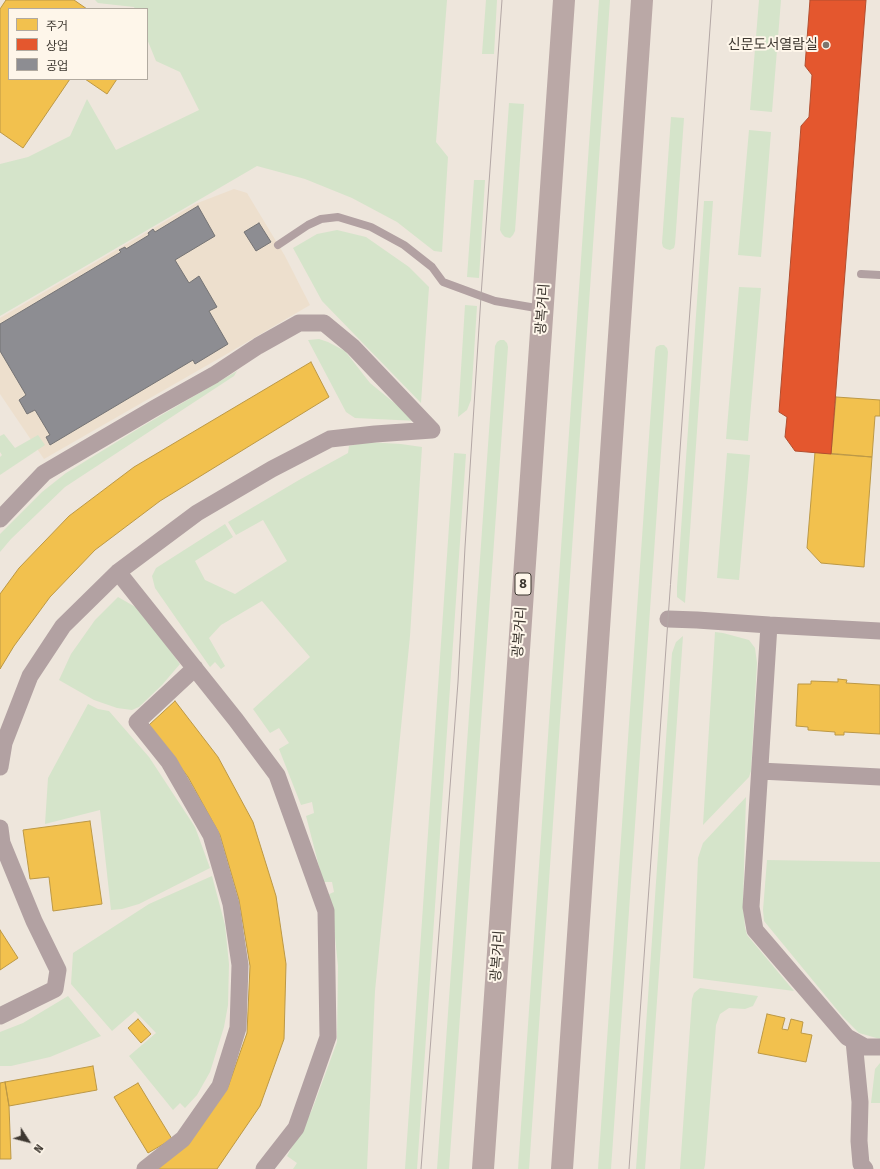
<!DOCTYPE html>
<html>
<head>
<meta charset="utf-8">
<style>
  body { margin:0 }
  #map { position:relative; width:880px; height:1169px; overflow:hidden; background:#eee6dc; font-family:"Fira Sans","Noto Sans KR",sans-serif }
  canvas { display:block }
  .legend { position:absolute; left:8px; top:8px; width:140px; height:72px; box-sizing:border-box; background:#fef6ea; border:1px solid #b1aaa0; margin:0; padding:5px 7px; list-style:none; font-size:12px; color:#3e3831 }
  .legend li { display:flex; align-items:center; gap:8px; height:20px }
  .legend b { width:20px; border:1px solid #b1aaa0 }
  .north { position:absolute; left:8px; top:1121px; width:40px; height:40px; -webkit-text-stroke:3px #fef6ea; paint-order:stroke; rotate:126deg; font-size:11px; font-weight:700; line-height:16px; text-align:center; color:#3e3831 }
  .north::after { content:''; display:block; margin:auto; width:14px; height:18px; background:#3e3831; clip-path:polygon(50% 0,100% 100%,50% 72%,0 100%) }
</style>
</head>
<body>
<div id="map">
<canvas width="880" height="1169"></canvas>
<ul class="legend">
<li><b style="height:11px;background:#f2c14e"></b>주거</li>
<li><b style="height:11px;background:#e4572e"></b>상업</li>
<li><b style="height:11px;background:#8d8d92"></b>공업</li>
</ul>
<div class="north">N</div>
</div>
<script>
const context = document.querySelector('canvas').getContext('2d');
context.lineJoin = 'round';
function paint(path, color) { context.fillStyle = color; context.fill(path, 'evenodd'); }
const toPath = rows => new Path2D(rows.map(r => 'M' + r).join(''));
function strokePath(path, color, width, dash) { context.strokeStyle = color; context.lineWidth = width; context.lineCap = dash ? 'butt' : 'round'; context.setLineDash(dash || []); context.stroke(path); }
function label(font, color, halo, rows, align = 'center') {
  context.font = font + ' "Fira Sans","Noto Sans KR",sans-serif'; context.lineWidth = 4; context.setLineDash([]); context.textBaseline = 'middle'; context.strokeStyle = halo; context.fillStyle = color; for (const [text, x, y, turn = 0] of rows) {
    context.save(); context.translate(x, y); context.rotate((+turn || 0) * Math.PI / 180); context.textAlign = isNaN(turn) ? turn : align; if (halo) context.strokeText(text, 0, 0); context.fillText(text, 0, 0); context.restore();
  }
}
const built = toPath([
  [234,189,247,193,285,256,310,305,225,355,44,459,0,394,0,318,195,204]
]);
const green = toPath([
  [95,0,447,0,436,142,448,157,442,252,434,251,397,222,352,198,305,179,257,166,0,316,0,164,28,157,70,136,87,99,116,150,199,110,180,72,156,61,147,39,147,9,135,9,134,7,98,3],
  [486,0,497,0,494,54,482,54],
  [599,0,610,0,529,1169,518,1169],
  [759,0,781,0,772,112,750,110],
  [509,103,524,104,515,231,513,235,510,238,505,237,502,234,500,230],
  [671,117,684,118,675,244,674,248,670,250,666,249,663,247,662,243],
  [749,130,771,132,761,257,738,255],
  [474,180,485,180,479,278,467,277],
  [704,201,713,201,685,603,677,597,677,587],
  [337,230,366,237,409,267,429,287,421,403,322,301,293,248,317,234],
  [739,287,761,288,748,441,726,439],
  [465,305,477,306,471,400,467,410,458,417],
  [319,339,328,342,345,351,370,383,392,401,418,421,355,418,346,412,308,340],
  [500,340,504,340,507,343,508,347,449,1169,437,1169,495,346,497,342],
  [660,345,664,345,667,348,668,352,611,1169,598,1169,655,351,656,347],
  [237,371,234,376,65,487,11,539,0,552,0,534,42,492,66,473,141,427],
  [4,434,15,448,38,435,45,445,0,475,0,457,2,455,0,452,0,436],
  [367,442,401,444,422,447,410,636,375,991,367,1169,293,1169,297,1163,287,1156,312,1110,337,1042,338,966,333,918,327,895,334,892,332,882,323,882,306,816,314,813,312,802,301,805,279,749,289,743,279,728,270,733,253,709,310,657,262,601,221,625,209,638,225,666,221,669,215,662,210,667,155,588,152,576,156,568,225,524,233,537,195,561,205,580,235,594,287,561,263,520,236,535,228,522,299,480,348,453,349,446],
  [454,453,466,454,417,1169,405,1169],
  [727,453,750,455,739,580,717,578],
  [118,597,139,609,180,664,162,685,139,707,132,710,117,708,94,700,59,680,71,654,95,620],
  [715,632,723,633,749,640,755,648,757,663,751,771,749,777,703,825],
  [683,636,645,1169,636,1169,672,653,676,642],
  [88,704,98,709,109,711,149,757,195,827,210,868,139,904,122,909,111,910,100,810,45,824,48,778],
  [746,797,743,903,745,927,747,935,794,991,693,978,698,858,703,843],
  [767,860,880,862,880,1039,859,1033,843,1017,764,921,763,910],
  [212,876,225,925,229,964,228,1005,224,1027,210,1072,197,1095,185,1108,180,1103,173,1110,129,1056,156,1033,135,1011,112,1031,71,984,73,953,149,904],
  [700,988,758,996,753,1006,745,1009,729,1008,720,1014,716,1025,705,1165,704,1169,680,1169,692,999,694,993],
  [68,996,101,1036,50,1057,11,1066,0,1066,0,1032,23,1023],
  [880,1063,880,1103,871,1103,875,1069]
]);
const homes = toPath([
  [6,0,74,0,87,9,9,9,9,79,70,79,23,148,0,132,0,9,6,0],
  [85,79,117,79,107,94,85,79],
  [311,362,329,397,160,501,95,550,50,597,14,646,0,669,0,594,19,568,69,516,134,467,311,362],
  [836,397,880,400,880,416,875,416,872,457,831,454,836,397],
  [815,452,872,457,864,567,821,563,807,548,815,452],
  [838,679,847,680,846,683,880,685,880,734,844,732,844,735,835,735,835,732,808,730,808,727,796,726,798,684,811,684,811,681,838,682,838,679],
  [175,701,218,757,253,822,276,896,286,964,284,1039,260,1106,217,1169,155,1169,228,1087,247,1033,250,966,239,900,220,835,188,777,149,725,175,701],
  [90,821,102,904,53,911,49,877,30,879,23,830,90,821],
  [0,930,18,958,0,970,0,930],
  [767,1014,785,1018,782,1029,788,1030,791,1019,803,1022,801,1033,812,1035,806,1062,758,1053,767,1014],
  [138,1019,151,1034,141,1043,128,1028,138,1019],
  [93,1066,97,1090,9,1106,5,1082,93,1066],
  [5,1082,9,1106,11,1159,0,1159,0,1083,5,1082],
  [138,1083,172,1139,148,1153,114,1097,138,1083]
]);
const shops = toPath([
  [810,0,866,0,831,454,795,451,785,437,787,417,779,412,801,126,809,117,812,75,805,66,810,0]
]);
const industry = toPath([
  [198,206,215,236,175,260,189,283,199,276,217,307,209,311,228,344,195,364,193,360,50,445,46,437,50,435,35,410,27,414,19,400,26,395,0,351,0,324,121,252,119,250,125,247,126,249,149,235,148,233,153,229,155,232,198,206],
  [259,223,271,242,256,251,244,232,259,223]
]);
const service = toPath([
  [278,245,308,225,321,219,338,217,371,227,404,245,432,267,443,282,481,296,495,301,542,309],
  [861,274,880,275]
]);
const minor = toPath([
  [0,519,44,473,155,408,214,375,258,346,299,323,324,323,353,347,432,430],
  [118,572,236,720,277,775,326,911,328,1037,296,1128,264,1169],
  [668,619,697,620,769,625],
  [880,631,769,625,751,907,755,930,847,1037,865,1047,880,1047],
  [0,767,4,743,30,676,63,626,118,572,197,513,272,469,330,439,375,434,432,430],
  [760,771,880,777],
  [0,828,2,843,34,921,58,970,55,989,0,1016],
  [854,1041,860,1102,859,1141,861,1164,865,1169],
  [145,1169,183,1139,220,1086,238,1028,240,965,231,904,211,835,169,762,137,722,195,668]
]);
const trunk = toPath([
  [483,1169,564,0],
  [562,1169,642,0]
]);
const tram = toPath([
  [421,1169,458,682,465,547,481,296,502,0],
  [629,1169,712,0]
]);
const markers = [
  [826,45,4,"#7c756d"]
];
const shields = [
  [523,584,16]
];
const shieldNames = [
  ["8",523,584]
];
const poiNames = [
  ["신문도서열람실",818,45]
];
const streetNames = [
  ["광복거리",543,309,-86],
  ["광복거리",520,632,-86],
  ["광복거리",498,956,-86]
];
paint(built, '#eddfcd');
paint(green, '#d5e4ca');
paint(homes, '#f2c14e');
strokePath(homes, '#bc9845', 1);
paint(shops, '#e4572e');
strokePath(shops, '#b24e2f', 1);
paint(industry, '#8d8d92');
strokePath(industry, '#757475', 1);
strokePath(service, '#b2a1a2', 8);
strokePath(minor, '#b2a1a2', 17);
strokePath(trunk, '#baa8a6', 22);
strokePath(tram, '#b3a7a5', 1);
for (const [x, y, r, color] of markers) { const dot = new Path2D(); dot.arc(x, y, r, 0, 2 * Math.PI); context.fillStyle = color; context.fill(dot); strokePath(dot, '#fef6ea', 1.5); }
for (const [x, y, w] of shields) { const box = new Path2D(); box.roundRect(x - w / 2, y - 11, w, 22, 3); context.fillStyle = '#fef6ea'; context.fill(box); strokePath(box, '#3e3831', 1); }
label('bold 13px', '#3e3831', null, shieldNames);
label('14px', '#3e3831', '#fef6ea', poiNames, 'right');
label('14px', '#3e3831', '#fef6ea', streetNames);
</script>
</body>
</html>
